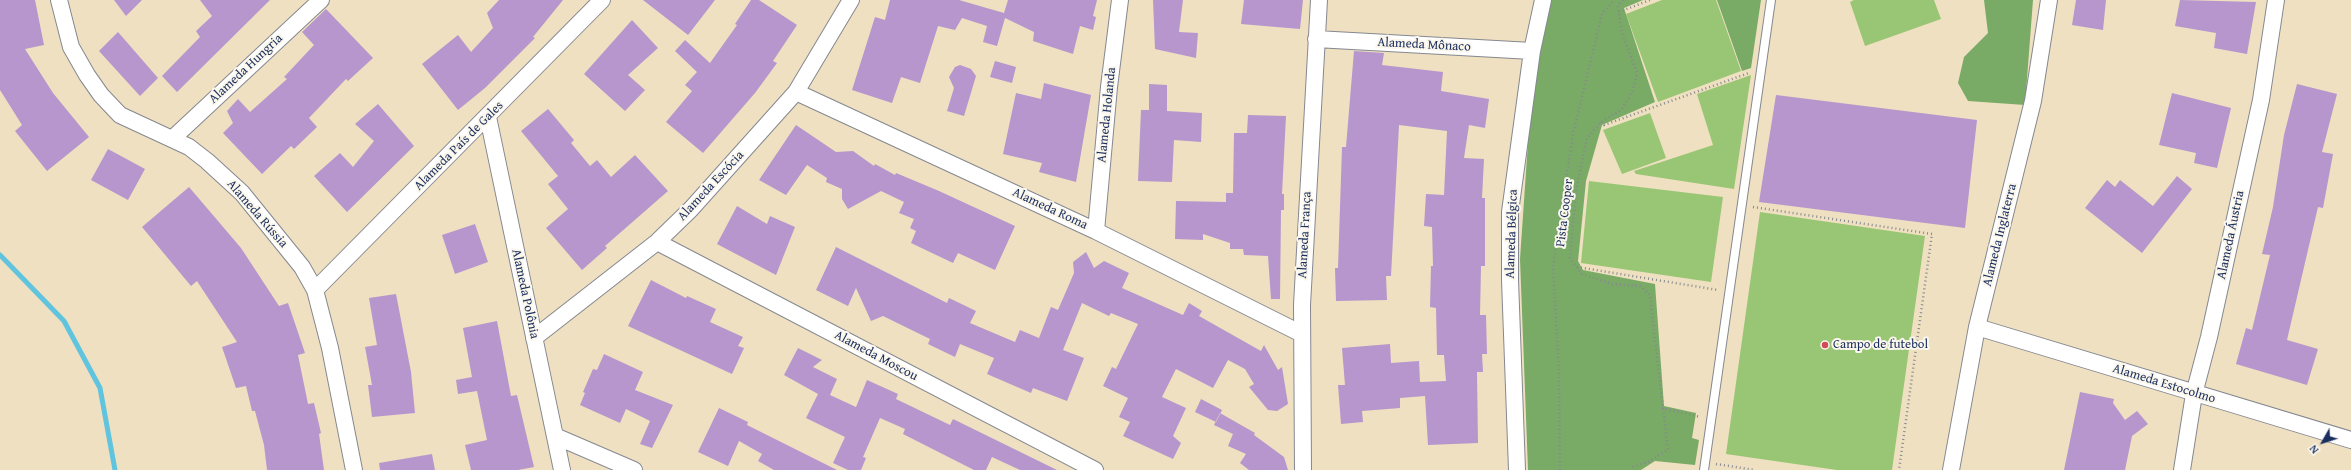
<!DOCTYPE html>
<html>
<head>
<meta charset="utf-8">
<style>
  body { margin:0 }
  #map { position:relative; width:2351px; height:470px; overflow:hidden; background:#efe0c1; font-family:"Gentium Book Plus",serif }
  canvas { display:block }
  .north { position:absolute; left:2303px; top:422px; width:40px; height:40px; -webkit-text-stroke:3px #fbf7ec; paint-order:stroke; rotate:231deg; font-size:11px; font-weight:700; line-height:16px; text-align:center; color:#1b2f5e }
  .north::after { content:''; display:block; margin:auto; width:14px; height:18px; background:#1b2f5e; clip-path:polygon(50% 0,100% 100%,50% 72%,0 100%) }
</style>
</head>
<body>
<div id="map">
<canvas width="2351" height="470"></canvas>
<div class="north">N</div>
</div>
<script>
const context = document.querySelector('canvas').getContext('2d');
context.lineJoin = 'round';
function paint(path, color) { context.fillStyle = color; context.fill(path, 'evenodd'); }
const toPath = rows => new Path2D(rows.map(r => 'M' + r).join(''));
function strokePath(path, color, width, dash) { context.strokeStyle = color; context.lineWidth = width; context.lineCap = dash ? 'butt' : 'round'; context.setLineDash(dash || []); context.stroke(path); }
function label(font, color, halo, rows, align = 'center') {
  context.font = font + ' "Gentium Book Plus",serif'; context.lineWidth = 4; context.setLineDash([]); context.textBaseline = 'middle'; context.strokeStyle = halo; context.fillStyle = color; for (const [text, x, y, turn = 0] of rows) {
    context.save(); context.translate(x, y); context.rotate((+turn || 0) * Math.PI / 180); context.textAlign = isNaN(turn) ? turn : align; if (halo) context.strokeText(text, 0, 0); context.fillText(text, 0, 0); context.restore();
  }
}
const green = toPath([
  [1662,0,1716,0,1741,71,1658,102,1626,14],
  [1854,0,1934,0,1941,19,1865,46,1850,2],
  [1751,75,1734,189,1636,174,1634,171,1713,145,1697,94],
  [1650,113,1666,158,1622,174,1603,130],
  [1589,181,1723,197,1711,282,1581,263],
  [1760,212,1925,236,1892,470,1837,470,1726,454]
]);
const forest = toPath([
  [1547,0,1643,0,1624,8,1655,102,1602,125,1586,181,1578,261,1583,270,1655,284,1664,406,1696,413,1692,438,1699,440,1695,465,1655,461,1641,470,1528,470,1520,259,1531,99],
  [1717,0,1761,0,1751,68,1742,71],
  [1984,0,2033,0,2025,105,1968,101,1958,83,1964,57,1988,33]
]);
const stream = toPath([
  [0,255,64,321,100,388,115,470]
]);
const building = toPath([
  [0,0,35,0,44,45,25,49,53,93,89,137,47,171,15,131,22,125,0,90],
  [114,0,142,0,126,16],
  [200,0,270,0,177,92,162,76,200,37,196,31,212,16],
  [499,0,563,0,533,37,535,38,485,88,458,110,422,64,458,35,471,52,493,28,487,13],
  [643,0,715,0,688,35],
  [751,0,759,0,797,25,773,61,777,63,755,93,703,153,666,122,692,91,685,85,697,72,675,51,685,40,710,63,737,25,735,24],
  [890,0,959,0,1004,13,1008,0,1097,0,1093,16,1096,17,1093,30,1080,26,1073,54,1033,41,1034,32,1005,18,997,46,983,42,987,26,962,18,955,30,938,26,920,83,901,77,892,103,852,90,875,17,885,20],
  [1153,0,1183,0,1179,32,1198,33,1196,58,1155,49],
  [1244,0,1303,0,1300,29,1241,24],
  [2076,0,2106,0,2103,30,2072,25],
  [2180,0,2256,2,2247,54,2214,48,2216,33,2175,26],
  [326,9,373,58,348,81,346,79,309,118,317,127,294,149,291,146,262,174,223,133,233,123,227,111,238,99,250,112,287,79,284,77,314,45,302,32],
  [632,20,658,48,628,75,645,90,625,111,584,74],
  [118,32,158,78,140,96,99,51],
  [1354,51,1384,53,1382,65,1443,72,1441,91,1489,99,1485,128,1469,125,1464,158,1484,159,1482,198,1485,198,1485,266,1481,266,1480,315,1486,315,1487,354,1482,354,1483,372,1477,372,1478,443,1428,445,1425,396,1400,398,1400,408,1362,411,1363,422,1341,424,1338,385,1345,385,1342,348,1390,344,1391,363,1419,361,1420,382,1446,381,1444,355,1437,355,1436,308,1430,307,1431,266,1433,266,1432,227,1424,226,1426,194,1444,195,1447,131,1399,125,1391,276,1386,276,1387,300,1336,301,1335,268,1338,268,1342,147,1346,147],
  [995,61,1016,67,1012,83,990,77],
  [960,65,971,69,976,76,964,116,947,111,954,88,949,77,955,67],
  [1044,83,1091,95,1076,182,1039,172,1042,163,1003,154,1016,93,1041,99],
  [1149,84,1167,85,1167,111,1202,113,1201,142,1174,140,1172,182,1138,181,1141,110,1149,110],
  [2297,84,2337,94,2322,152,2333,154,2323,208,2318,207,2287,340,2318,349,2307,385,2236,364,2246,328,2252,330,2270,255,2262,254,2273,207,2284,135],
  [2172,93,2231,108,2217,168,2194,163,2196,153,2159,145],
  [1776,95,1977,120,1965,228,1759,202],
  [378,104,414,146,347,212,314,176,340,153,353,167,374,141,355,124],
  [548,109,574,140,571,143,590,166,597,160,611,177,635,155,668,191,605,246,607,248,582,270,546,228,568,209,548,184,558,176,521,131],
  [1248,115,1286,116,1282,194,1284,194,1284,210,1281,210,1280,299,1271,299,1268,256,1244,255,1243,249,1230,249,1230,243,1203,234,1203,240,1175,239,1176,201,1226,202,1226,193,1233,193,1234,133,1247,133],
  [796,125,836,152,853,151,874,166,875,164,895,175,896,173,939,191,1015,226,995,270,958,253,953,263,911,243,916,231,910,228,914,219,899,213,904,202,881,191,848,209,842,199,842,189,826,182,827,178,807,165,786,195,759,180],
  [108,149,145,169,128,200,91,180],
  [2177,176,2192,189,2142,253,2085,208,2107,180,2115,187,2120,180,2153,206],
  [189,187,241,248,279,306,288,303,305,353,298,355,308,404,314,403,321,433,319,434,324,470,267,470,264,445,255,411,252,411,246,386,236,388,222,347,237,342,197,281,191,286,142,227],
  [737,206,767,224,770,216,795,227,776,275,717,244],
  [475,224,488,262,455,274,442,235],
  [836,247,947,303,949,298,976,311,970,323,1015,342,1020,330,1039,338,1051,307,1058,310,1074,273,1073,262,1086,252,1094,268,1104,261,1129,273,1122,288,1183,315,1189,303,1202,311,1199,316,1261,351,1264,345,1278,370,1282,367,1288,404,1277,411,1268,410,1249,387,1254,384,1245,369,1228,360,1213,388,1176,369,1162,397,1186,408,1173,436,1181,443,1173,459,1123,436,1130,422,1119,417,1128,398,1103,386,1112,367,1116,369,1138,324,1111,313,1109,316,1082,303,1063,350,1084,358,1067,401,1033,388,1031,393,987,374,994,358,960,344,955,357,928,344,930,339,883,316,871,321,856,288,848,306,816,290],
  [651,280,686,298,687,296,716,309,710,322,743,337,738,346,744,348,732,374,628,326],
  [396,294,411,372,415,413,372,417,368,385,372,385,365,347,377,345,369,298],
  [497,321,511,396,517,395,534,467,518,470,471,470,465,445,487,440,477,391,458,394,456,380,472,377,463,328],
  [798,348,822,360,813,367,837,379,830,395,856,407,867,380,898,394,896,399,950,425,953,419,1057,470,1020,470,992,457,986,470,974,470,903,434,905,429,880,418,863,457,866,458,861,470,848,470,833,463,845,437,806,418,818,394,784,375],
  [604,354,643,372,635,390,673,405,652,448,640,444,650,421,626,409,620,423,580,405,585,393,583,392,593,369,597,370],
  [2080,392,2114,399,2113,403,2125,420,2137,411,2148,424,2132,436,2125,470,2064,470],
  [1201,399,1222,410,1216,422,1195,412],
  [719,408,748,422,747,425,837,470,774,470,758,461,762,454,739,441,728,466,698,452],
  [1220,413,1255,433,1254,435,1284,457,1288,470,1249,470,1240,463,1246,454,1228,446,1233,434,1214,425],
  [432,454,435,470,380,470,379,463]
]);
const path = toPath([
  [1623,0,1618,6,1622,33,1637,73,1633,90,1622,109,1601,122,1587,138,1576,191,1570,258,1582,274,1612,284,1640,286,1650,295,1668,450,1650,461,1633,467,1632,470],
  [1619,12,1650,0],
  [1601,122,1604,125,1749,73],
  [1753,207,1932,234,1899,470],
  [1577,267,1718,290],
  [1662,408,1700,417],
  [1716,464,1755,470],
  [1560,470,1559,372,1553,266,1573,134,1602,14,1614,0]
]);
const lane = toPath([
  [1704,470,1771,0]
]);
const street = toPath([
  [59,0,71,47,87,75,101,95,120,115,189,147,207,161,242,193,302,267,315,290,330,348,354,470],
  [1316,39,1532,51],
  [796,92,1096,231,1302,334],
  [488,117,562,470],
  [172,139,321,0],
  [1096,231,1109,87,1120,0],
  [657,242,1095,470],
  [315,290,602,0],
  [1977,327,2351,440],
  [534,338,657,242,691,209,796,92,851,0],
  [555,436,634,470],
  [1303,470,1302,305,1319,0],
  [1517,470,1510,280,1510,212,1532,51,1543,0],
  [1951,470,1977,327,2033,101,2049,0],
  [2182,470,2194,394,2209,337,2261,100,2276,0]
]);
const markers = [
  [1825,345,4,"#d1495b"]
];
const streetNames = [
  ["Alameda Mônaco",1424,45,3],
  ["Alameda Hungria",246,69,-43],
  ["Alameda Holanda",1107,115,-84],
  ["Alameda País de Gales",459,146,-45],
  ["Alameda Escócia",711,186,-47],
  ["Alameda Roma",1050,209,25],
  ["Pista Cooper",1565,213,-83],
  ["Alameda Rússia",257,214,49],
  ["Alameda Bélgica",1512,234,-88],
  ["Alameda França",1305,235,-87],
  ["Alameda Inglaterra",2000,235,-76],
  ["Alameda Áustria",2231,235,-78],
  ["Alameda Polônia",525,294,78],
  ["Alameda Moscou",876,356,28],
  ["Alameda Estocolmo",2164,384,17]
];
const poiNames = [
  ["Campo de futebol",1833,345]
];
paint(green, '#99c674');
paint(forest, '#7aab66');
strokePath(stream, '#60c4de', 5);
paint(building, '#b696cc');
strokePath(lane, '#858890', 10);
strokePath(street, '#858890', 18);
strokePath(path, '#858890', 2.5, [1, 3]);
strokePath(lane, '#fff', 8);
strokePath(street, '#fff', 16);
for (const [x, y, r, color] of markers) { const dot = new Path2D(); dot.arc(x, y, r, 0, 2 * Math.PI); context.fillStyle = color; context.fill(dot); strokePath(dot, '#fbf7ec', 1.5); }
label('13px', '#1b2f5e', '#fbf7ec', streetNames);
label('13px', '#1b2f5e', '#fbf7ec', poiNames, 'left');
</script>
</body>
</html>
